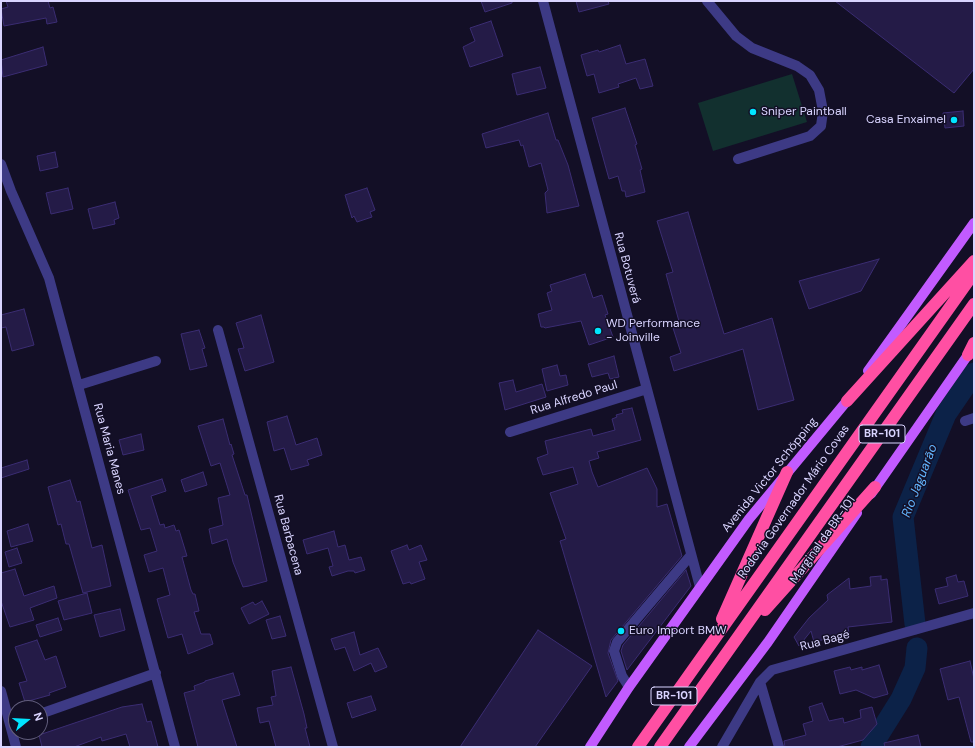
<!DOCTYPE html>
<html>
<head>
<meta charset="utf-8">
<style>
  body { margin:0 }
  #map { position:relative; width:975px; height:748px; overflow:hidden; background:#130f26; font-family:"DM Sans",sans-serif }
  canvas { display:block }
  .frame { position:absolute; inset:0; border:2px solid #d9d4ff; pointer-events:none }
  .north { position:absolute; left:8px; top:700px; width:40px; height:40px; box-sizing:border-box; background:#130f26; border:1px solid #625e7d; border-radius:50%; rotate:72deg; font-size:11px; font-weight:700; line-height:16px; text-align:center; color:#d9d4ff }
  .north::after { content:''; display:block; margin:auto; width:14px; height:18px; background:#00e5ff; clip-path:polygon(50% 0,100% 100%,50% 72%,0 100%) }
</style>
</head>
<body>
<div id="map">
<canvas width="975" height="748"></canvas>
<div class="frame"></div>
<div class="north">N</div>
</div>
<script>
const context = document.querySelector('canvas').getContext('2d');
context.lineJoin = 'round';
function paint(path, color) { context.fillStyle = color; context.fill(path, 'evenodd'); }
const toPath = rows => new Path2D(rows.map(r => 'M' + r).join(''));
function strokePath(path, color, width, dash) { context.strokeStyle = color; context.lineWidth = width; context.lineCap = dash ? 'butt' : 'round'; context.setLineDash(dash || []); context.stroke(path); }
function label(font, color, halo, rows, align = 'center') {
  context.font = font + ' "DM Sans",sans-serif'; context.lineWidth = 3; context.setLineDash([]); context.textBaseline = 'middle'; context.strokeStyle = halo; context.fillStyle = color; for (const [text, x, y, turn = 0] of rows) {
    context.save(); context.translate(x, y); context.rotate((+turn || 0) * Math.PI / 180); context.textAlign = isNaN(turn) ? turn : align; if (halo) context.strokeText(text, 0, 0); context.fillText(text, 0, 0); context.restore();
  }
}
const green = toPath([
  [792,74,807,122,713,151,698,103]
]);
const river = toPath([
  [915,624,903,517,946,414,974,373],
  [871,747,901,699,915,668,917,648]
]);
const building = toPath([
  [6,1,48,1,50,8,53,7,57,22,47,24,46,18,4,26,1,9,8,7,6,1],
  [481,1,512,1,512,3,485,12,481,1],
  [576,1,608,1,609,4,579,12,576,1],
  [835,1,974,1,974,69,954,93,835,1],
  [491,21,503,56,470,67,463,47,475,41,470,28,491,21],
  [620,45,626,64,645,59,653,86,640,89,636,78,618,84,619,87,599,93,594,74,587,76,581,55,598,50,599,52,620,45],
  [43,47,47,65,3,77,1,60,43,47],
  [540,67,546,88,517,95,512,74,540,67],
  [625,108,637,144,635,145,642,169,640,170,645,192,626,197,625,191,622,191,618,176,609,179,592,118,625,108],
  [963,111,964,126,945,128,943,113,963,111],
  [548,113,556,140,558,140,568,165,579,206,547,213,545,193,548,190,541,163,529,167,523,145,521,146,519,140,486,148,482,134,548,113],
  [55,152,58,167,40,171,37,156,55,152],
  [68,188,73,209,51,214,46,193,68,188],
  [367,188,375,210,370,212,372,217,357,222,354,216,352,218,345,195,367,188],
  [115,202,119,218,114,220,115,224,93,229,88,209,115,202],
  [688,212,724,334,772,318,794,400,758,410,743,349,674,371,670,357,681,353,673,328,680,325,666,274,673,272,657,221,688,212],
  [879,259,861,291,809,309,799,281,879,259],
  [585,274,593,298,602,295,608,314,605,315,613,337,589,345,581,321,545,328,544,327,541,327,538,314,552,310,547,293,552,291,550,285,585,274],
  [24,309,34,345,12,351,6,327,1,328,1,315,24,309],
  [261,315,274,362,245,371,238,349,244,348,236,323,261,315],
  [199,330,205,348,202,349,207,366,190,370,181,334,199,330],
  [614,356,619,377,610,379,608,373,592,377,588,364,614,356],
  [557,365,560,376,566,375,568,385,547,391,542,369,557,365],
  [513,380,516,392,542,384,546,397,505,410,499,383,513,380],
  [632,408,641,440,597,452,599,458,589,461,592,472,598,487,647,468,657,489,657,507,667,504,682,556,611,640,608,653,618,681,606,697,560,541,566,539,550,493,578,484,573,467,543,475,537,458,548,454,545,441,591,429,593,436,615,430,612,419,617,417,616,415,623,413,622,410,632,408],
  [287,416,296,445,317,438,322,455,307,460,309,465,291,470,284,448,274,451,267,422,287,416],
  [223,419,230,445,231,444,234,454,232,455,245,495,247,495,267,581,249,586,243,587,233,562,227,539,212,544,209,529,223,525,218,498,230,495,220,463,211,466,198,426,223,419],
  [141,434,144,450,123,455,119,440,141,434],
  [27,460,29,469,1,478,1,468,27,460],
  [203,472,207,485,185,492,181,480,203,472],
  [162,479,166,491,151,496,160,525,164,524,165,528,174,525,176,531,179,530,187,556,182,557,191,590,193,594,195,594,199,611,194,612,201,634,210,634,213,644,188,654,182,634,168,638,157,599,170,595,163,568,149,572,144,555,157,551,150,528,141,530,128,490,162,479],
  [70,480,77,502,80,501,92,548,102,545,111,586,83,593,69,544,66,544,61,524,58,525,48,487,70,480],
  [28,524,33,541,11,547,7,531,28,524],
  [334,531,338,547,345,545,349,560,361,557,365,570,355,573,354,571,348,571,332,576,329,567,333,566,328,548,307,554,303,540,334,531],
  [407,545,409,550,421,545,427,560,419,562,425,579,411,584,410,582,403,584,391,551,407,545],
  [17,548,22,563,9,567,5,552,17,548],
  [15,569,24,596,54,586,57,598,30,608,34,620,10,627,1,601,1,573,15,569],
  [686,570,691,586,627,670,621,651,623,645,686,570],
  [956,575,958,582,964,581,968,596,939,604,935,589,948,586,946,578,956,575],
  [881,576,881,580,887,579,892,622,848,627,849,633,814,642,811,631,799,646,794,637,809,618,828,600,827,595,849,578,850,589,871,586,870,577,881,576],
  [87,593,92,613,64,620,58,601,87,593],
  [262,601,269,614,249,624,241,608,253,602,255,605,262,601],
  [120,609,125,630,100,637,94,615,120,609],
  [280,616,286,636,272,639,266,620,280,616],
  [58,618,62,630,40,637,36,625,58,618],
  [538,630,592,666,535,747,460,747,538,630],
  [354,632,360,655,378,648,387,667,375,672,371,663,354,671,345,647,335,650,331,639,354,632],
  [37,640,45,660,56,656,66,687,49,693,50,695,25,702,19,683,27,681,15,647,37,640],
  [970,661,974,679,974,742,971,742,959,697,948,700,940,669,970,661],
  [879,665,888,694,874,698,856,690,840,694,834,671,850,667,851,670,862,667,862,670,879,665],
  [291,667,304,714,307,728,305,728,310,747,276,747,269,721,260,723,257,708,273,705,271,697,276,696,272,671,291,667],
  [233,673,240,695,222,700,237,747,198,747,184,693,195,690,194,686,205,682,205,681,233,673],
  [371,696,376,710,352,718,347,703,371,696],
  [822,703,829,721,843,718,844,723,861,718,860,710,872,707,877,724,863,740,837,747,785,747,784,741,806,735,803,724,813,721,809,707,822,703],
  [142,704,147,722,151,721,158,747,130,747,126,734,102,741,101,737,74,747,42,747,39,735,122,707,142,704],
  [918,735,921,747,885,747,884,743,918,735]
]);
const minor = toPath([
  [543,1,700,587],
  [707,1,736,36,752,48,797,66,810,75,819,90,823,111,821,126,810,136,738,159],
  [1,164,11,191,49,278,175,747],
  [218,330,333,747],
  [79,385,156,361],
  [965,421,974,418],
  [510,432,647,389],
  [760,682,779,747],
  [629,687,622,676,614,651,617,642,691,555],
  [1,691,16,747],
  [40,714,156,673],
  [722,747,760,682,772,670,974,613]
]);
const major = toPath([
  [868,371,974,223],
  [871,494,972,349],
  [590,747,629,687,749,519,851,396],
  [689,747,768,642,857,513]
]);
const highway = toPath([
  [968,355,974,343],
  [847,401,974,261],
  [765,610,875,487],
  [722,619,787,472],
  [638,747,974,273],
  [660,747,974,304]
]);
const markers = [
  [753,112,4,"#00e5ff"],
  [954,120,4,"#00e5ff"],
  [598,331,4,"#00e5ff"],
  [621,631,4,"#00e5ff"]
];
const shields = [
  [882,434,46],
  [674,696,46]
];
const shieldNames = [
  ["BR-101",882,434],
  ["BR-101",674,696]
];
const poiNames = [
  ["Sniper Paintball",761,112],
  ["Casa Enxaimel",946,120,"right"],
  ["WD Performance",606,324],
  ["- Joinville",606,338],
  ["Euro Import BMW",629,631]
];
const streetNames = [
  ["Rua Botuverá",627,268,75],
  ["Rua Alfredo Paul",574,398,-17],
  ["Rua Maria Manes",109,449,75],
  ["Avenida Victor Schöpping",770,475,-51],
  ["Rodovia Governador Mário Covas",794,502,-55],
  ["Rua Barbacena",288,535,75],
  ["Marginal da BR-101",823,540,-55],
  ["Rua Bagé",825,641,-15]
];
const waterNames = [
  ["Rio Jaguarão",920,481,-69]
];
paint(green, '#12302f');
strokePath(river, '#0c2248', 21);
paint(building, '#241b47');
strokePath(building, '#3b2d73', 1);
strokePath(minor, '#3d3a85', 10);
strokePath(major, '#c25bff', 10);
strokePath(highway, '#ff4fa3', 12);
for (const [x, y, r, color] of markers) { const dot = new Path2D(); dot.arc(x, y, r, 0, 2 * Math.PI); context.fillStyle = color; context.fill(dot); strokePath(dot, '#130f26', 1.5); }
for (const [x, y, w] of shields) { const box = new Path2D(); box.roundRect(x - w / 2, y - 9, w, 18, 3); context.fillStyle = '#130f26'; context.fill(box); strokePath(box, '#d9d4ff', 1); }
label('bold 11px', '#d9d4ff', null, shieldNames);
label('12px', '#d9d4ff', '#130f26', poiNames, 'left');
label('12px', '#d9d4ff', '#130f26', streetNames);
label('italic 13px', '#62b6ff', '#130f26', waterNames);
</script>
</body>
</html>
